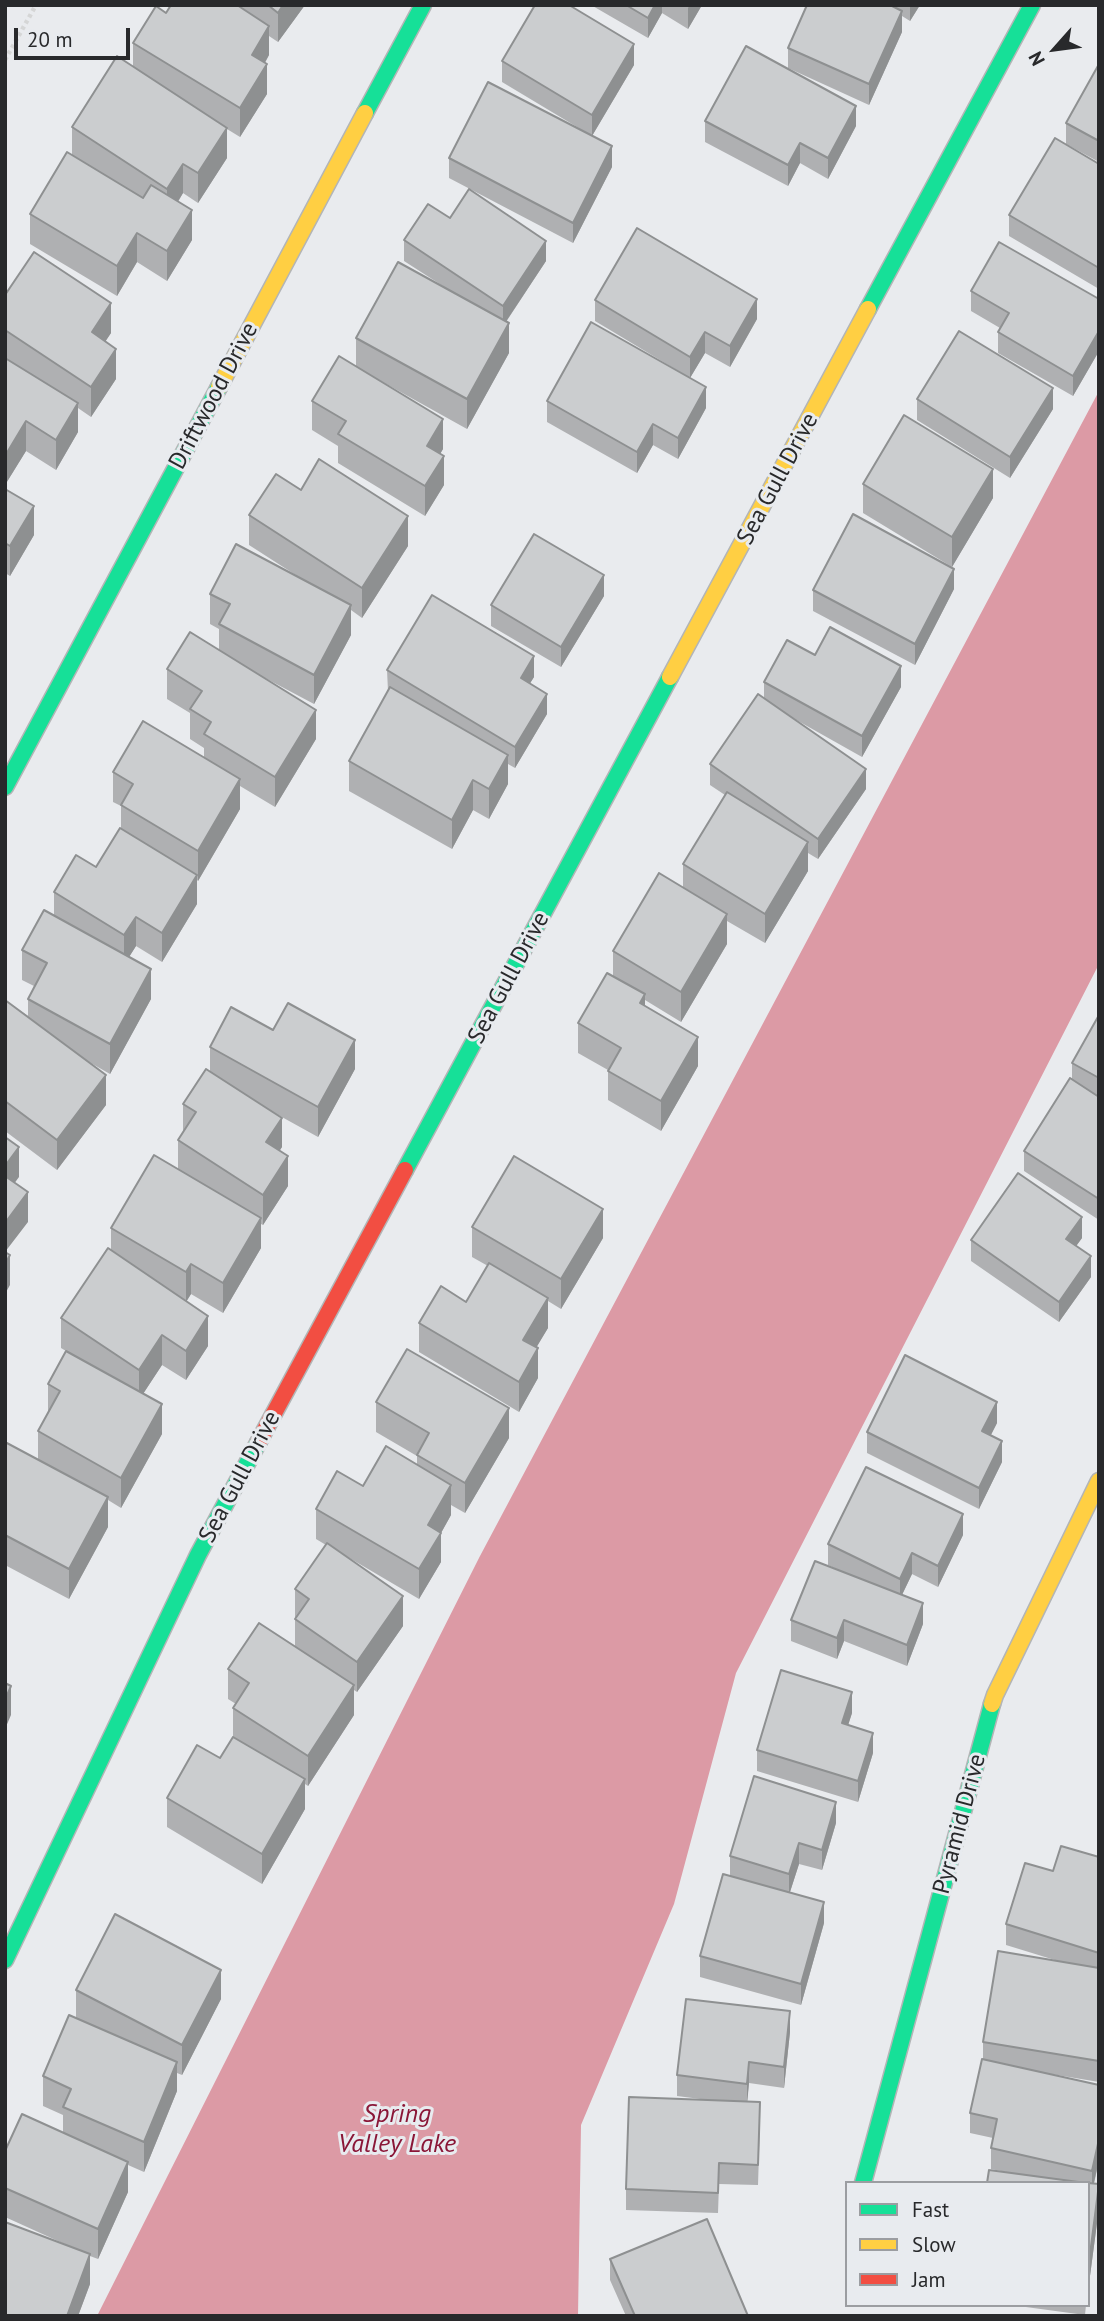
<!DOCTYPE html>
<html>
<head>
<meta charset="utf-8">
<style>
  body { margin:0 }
  #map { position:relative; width:1104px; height:2321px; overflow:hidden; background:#e9ebee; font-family:"PT Sans",sans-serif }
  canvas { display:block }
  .frame { position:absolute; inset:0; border:7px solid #28292b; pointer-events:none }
  .legend { position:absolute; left:845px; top:2181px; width:245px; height:126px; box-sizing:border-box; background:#e8ebef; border:2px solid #9b9da1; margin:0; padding:9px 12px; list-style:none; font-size:21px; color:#28292b }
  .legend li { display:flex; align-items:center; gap:14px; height:35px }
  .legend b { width:35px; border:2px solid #9b9da1 }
  .north { position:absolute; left:1020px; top:14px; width:70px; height:70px; -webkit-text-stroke:5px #e8ebef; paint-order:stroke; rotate:242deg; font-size:19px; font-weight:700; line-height:28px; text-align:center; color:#28292b }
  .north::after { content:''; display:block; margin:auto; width:24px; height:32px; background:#28292b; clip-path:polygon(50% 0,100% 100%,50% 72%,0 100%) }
  .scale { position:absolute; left:14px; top:28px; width:116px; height:32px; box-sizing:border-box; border:4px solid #28292b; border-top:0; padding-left:9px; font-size:21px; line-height:24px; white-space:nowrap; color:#28292b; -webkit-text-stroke:5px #e8ebef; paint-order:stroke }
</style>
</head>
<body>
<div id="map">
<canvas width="1104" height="2321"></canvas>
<div class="frame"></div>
<ul class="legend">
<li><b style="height:9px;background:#16e098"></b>Fast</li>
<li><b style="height:9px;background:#ffcf43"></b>Slow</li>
<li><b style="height:9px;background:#f24e42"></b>Jam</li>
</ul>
<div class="north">N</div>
<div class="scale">20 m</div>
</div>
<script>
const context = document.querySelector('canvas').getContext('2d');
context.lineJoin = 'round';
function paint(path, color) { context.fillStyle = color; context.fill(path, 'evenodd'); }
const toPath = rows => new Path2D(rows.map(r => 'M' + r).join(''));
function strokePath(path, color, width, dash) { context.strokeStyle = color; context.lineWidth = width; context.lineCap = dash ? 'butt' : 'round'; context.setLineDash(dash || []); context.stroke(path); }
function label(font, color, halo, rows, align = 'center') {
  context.font = font + ' "PT Sans",sans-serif'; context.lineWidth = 6; context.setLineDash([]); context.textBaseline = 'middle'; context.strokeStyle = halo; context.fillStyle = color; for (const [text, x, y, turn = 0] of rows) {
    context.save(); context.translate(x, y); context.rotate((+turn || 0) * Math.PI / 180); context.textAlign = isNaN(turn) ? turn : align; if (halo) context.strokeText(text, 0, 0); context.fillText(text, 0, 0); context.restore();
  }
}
const water = toPath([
  [1099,391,1099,964,736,1673,674,1904,581,2125,578,2316,97,2316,480,1556]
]);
const path = toPath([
  [5,60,36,5]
]);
const fast = toPath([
  [365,113,423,5],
  [868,309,1032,5],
  [5,787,219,387],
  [405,1170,670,677],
  [5,1960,198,1555,258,1443],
  [863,2183,992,1704]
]);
const slow = toPath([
  [219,387,365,113],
  [670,677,868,309],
  [992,1704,995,1695,1099,1481]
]);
const jam = toPath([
  [258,1443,405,1170]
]);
const wall = toPath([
  [171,5,305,5,278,42,269,36,269,55,265,63,267,94,240,137,227,129,227,158,198,203,183,193,178,202,192,240,167,281,137,262,117,296,30,244,30,214,72,155,72,127,133,67,133,43,166,13],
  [591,5,702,5,688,29,662,13,648,38],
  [807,5,920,5,910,21,902,16,902,32,869,105,788,68,788,48],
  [502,61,634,65,592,136,502,82],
  [1099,64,1099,162,1066,144,1066,123],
  [705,121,856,126,828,179,800,163,788,186,705,142],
  [449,158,612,167,573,243,449,178],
  [1099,164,1099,289,1009,236,1009,215],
  [450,218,546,261,506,322,509,353,467,429,379,380,443,449,440,454,444,485,425,516,338,463,338,446,312,430,312,401,356,366,356,338,446,288,404,261,404,240],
  [971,291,1099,299,1099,351,1073,396,998,353,998,332,1000,328,971,311],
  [5,295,111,333,105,341,116,379,91,417,78,408,78,432,56,470,26,451,5,485],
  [595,300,757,319,730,367,705,353,690,378,595,321],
  [917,399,1053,409,1010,478,917,420],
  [547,401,706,408,678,459,653,445,637,473,547,422],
  [863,484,993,498,952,567,863,513],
  [5,489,34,535,10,576,5,573],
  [301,490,408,546,362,618,351,610,351,635,314,704,265,678,316,739,275,807,240,786,240,809,198,881,197,880,197,904,162,962,136,946,129,957,151,999,110,1074,89,1062,106,1105,57,1170,5,1131,5,1000,28,1016,28,999,34,986,22,980,22,950,54,915,54,892,96,867,121,829,121,806,113,802,113,772,204,758,204,748,190,739,190,713,167,699,167,669,219,650,219,629,210,624,210,594,305,581,249,545,249,515],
  [954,589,915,665,813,611,813,590],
  [604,596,561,667,491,626,491,605],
  [815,655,901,687,862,757,791,717,866,789,818,859,808,853,808,871,765,943,727,921,727,944,681,1022,645,1000,645,1006,698,1066,661,1131,608,1100,608,1070,578,1053,578,1023,613,976,613,951,683,888,683,864,725,795,710,785,710,764,764,699,764,682],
  [387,670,534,677,530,683,547,714,515,768,508,764,508,784,489,819,473,810,452,849,349,791,349,761,388,691],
  [1099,1015,1099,1220,1024,1171,1024,1151,1072,1080,1072,1063],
  [273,1030,355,1069,318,1137,271,1111,282,1147,279,1151,288,1186,263,1225,261,1224,261,1248,223,1313,191,1294,186,1302,208,1346,186,1380,162,1365,143,1394,162,1434,121,1508,108,1500,108,1527,69,1599,5,1565,5,1442,38,1460,38,1431,48,1413,48,1384,66,1351,61,1348,61,1318,111,1250,111,1228,178,1169,178,1140,183,1132,183,1104,210,1072,210,1047],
  [472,1227,603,1238,561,1309,548,1301,548,1328,536,1347,538,1378,519,1412,419,1352,419,1323,466,1302,488,1266,472,1257],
  [1082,1238,1076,1246,1091,1277,1059,1322,971,1261,971,1240],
  [376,1402,509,1438,465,1513,451,1505,451,1515,441,1533,441,1562,419,1599,346,1556,403,1626,357,1692,354,1690,354,1715,308,1786,305,1784,305,1809,262,1884,167,1827,167,1798,220,1758,233,1738,233,1708,236,1704,228,1699,228,1669,295,1646,295,1589,326,1545,316,1539,316,1509,363,1486,417,1464,417,1456,376,1432],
  [997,1423,991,1435,1002,1462,979,1509,867,1453,867,1432],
  [963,1535,938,1587,912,1574,902,1595,923,1624,907,1666,844,1641,837,1659,791,1641,791,1620,841,1571,828,1565,828,1544],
  [852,1713,848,1725,873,1753,858,1802,757,1771,757,1750],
  [836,1823,822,1870,799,1864,790,1892,824,1923,801,2005,700,1977,700,1956,730,1875,730,1856],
  [1099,1857,1099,2082,1045,2073,1099,2085,1099,2160,1094,2184,1099,2184,1099,2208,1088,2291,1088,2183,1011,2173,991,2169,991,2148,993,2138,970,2133,970,2113,983,2059,983,2042,1058,1961,1006,1945,1006,1924,1053,1871],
  [76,1990,221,1999,182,2075,177,2073,177,2091,144,2172,128,2165,128,2192,98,2259,90,2256,90,2284,78,2316,5,2316,5,2222,69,2246,5,2217,5,2151,63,2133,63,2115,43,2106,43,2076,76,2018],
  [790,2032,784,2088,749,2083,747,2101,760,2122,758,2185,719,2184,718,2213,626,2210,626,2189,708,2100,677,2096,677,2075],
  [610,2259,748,2316,626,2316,610,2280],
  [1011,2305,1086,2305,1085,2315]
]);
const shadedWall = toPath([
  [283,5,305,5,278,42,278,13],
  [655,5,662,5,662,13,648,38,648,18],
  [690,5,702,5,688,29,688,8],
  [910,5,920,5,910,21],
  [902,11,902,32,869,105,869,84],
  [269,26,269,55,252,85,252,55],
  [634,44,634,65,592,136,592,115],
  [267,64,267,94,240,137,240,108],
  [856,106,856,126,828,179,828,158],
  [227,128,227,158,198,203,198,173],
  [800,143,800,163,788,186,788,165],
  [612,146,612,167,573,243,573,223],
  [183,164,183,193,167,219,167,189],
  [192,210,192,240,167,281,167,251],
  [137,233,137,262,117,296,117,266],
  [546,241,546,261,503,326,503,306],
  [757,299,757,319,730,367,730,346],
  [111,303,111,333,92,362,92,332],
  [509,323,509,353,467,429,467,399],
  [1099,331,1099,351,1073,396,1073,376],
  [705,332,705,353,690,378,690,357],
  [116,349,116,379,91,417,91,387],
  [706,387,706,408,678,459,678,438],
  [1053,388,1053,409,1010,478,1010,457],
  [78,403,78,432,56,470,56,440],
  [443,419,443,449,427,476,427,446],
  [26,421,26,451,5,485,5,456],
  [653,424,653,445,637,473,637,452],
  [444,456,444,485,425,516,425,486],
  [993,469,993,498,952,567,952,537],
  [34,506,34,535,10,576,10,546],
  [408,516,408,546,362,618,362,588],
  [954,569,954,589,915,665,915,644],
  [604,575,604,596,561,667,561,647],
  [351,605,351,635,314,704,314,675],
  [534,656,534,677,521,698,521,678],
  [901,666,901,687,862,757,862,736],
  [547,694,547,714,515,768,515,747],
  [316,710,316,739,275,807,275,777],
  [508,755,508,784,489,819,489,789],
  [866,769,866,789,818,859,818,839],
  [240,779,240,809,198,881,198,851],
  [473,780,473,810,452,849,452,820],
  [808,842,808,871,765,943,765,914],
  [197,875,197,904,162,962,162,933],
  [727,914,727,944,681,1022,681,992],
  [136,917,136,946,124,965,124,935],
  [151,969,151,999,110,1074,110,1044],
  [645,994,645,1024,640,1003],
  [698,1037,698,1066,661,1131,661,1101],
  [355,1040,355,1069,318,1137,318,1107],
  [106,1075,106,1105,57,1170,57,1140],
  [282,1118,282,1147,266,1172,266,1142],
  [19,1147,19,1177,5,1196,5,1166],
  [288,1156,288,1186,263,1225,263,1195],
  [28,1192,28,1222,5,1252,5,1223],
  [603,1209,603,1238,561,1309,561,1279],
  [1082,1217,1082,1238,1066,1260,1066,1239],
  [261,1218,261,1248,223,1313,223,1283],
  [10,1255,10,1285,5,1294,5,1264],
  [1091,1256,1091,1277,1059,1322,1059,1302],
  [191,1264,191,1294,186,1302,186,1272],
  [548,1298,548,1328,523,1370,523,1340],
  [208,1316,208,1346,186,1380,186,1351],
  [162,1335,162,1365,139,1400,139,1370],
  [538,1348,538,1378,519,1412,519,1382],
  [997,1402,997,1423,982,1452,982,1431],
  [162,1404,162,1434,121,1508,121,1478],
  [509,1408,509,1438,465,1513,465,1483],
  [1002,1441,1002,1462,979,1509,979,1488],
  [451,1485,451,1515,441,1533,441,1562,419,1599,419,1569,428,1525],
  [108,1497,108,1527,69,1599,69,1569],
  [963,1514,963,1535,938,1587,938,1566],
  [912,1553,912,1574,900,1599,900,1579],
  [403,1596,403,1626,357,1692,357,1662],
  [923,1603,923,1624,907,1666,907,1645],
  [844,1620,844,1641,837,1659,837,1638],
  [354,1685,354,1715,308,1786,308,1756],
  [11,1686,11,1715,5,1729,5,1700],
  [852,1692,852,1713,842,1744,842,1723],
  [873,1733,873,1753,858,1802,858,1781],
  [305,1779,305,1809,262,1884,262,1854],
  [836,1802,836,1823,822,1870,822,1850],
  [799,1843,799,1864,789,1895,789,1874],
  [824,1902,824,1923,801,2005,801,1984],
  [221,1970,221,1999,182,2075,182,2045],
  [790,2011,790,2032,784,2088,784,2067],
  [177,2062,177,2091,144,2172,144,2142],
  [749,2062,749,2083,747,2105,747,2084],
  [1099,2139,1099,2160,1092,2191,1092,2171],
  [128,2162,128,2192,98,2259,98,2229],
  [1099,2188,1099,2208,1088,2291,1088,2270],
  [90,2254,90,2284,78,2316,67,2316]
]);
const building = toPath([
  [171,5,237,5,269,26,252,55,267,64,240,108,133,43,156,6,166,13,171,5],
  [268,5,283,5,278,13,268,5],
  [535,5,569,5,634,44,592,115,502,61,535,5],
  [626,5,655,5,648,18,626,5],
  [807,5,890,5,902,11,869,84,788,48,807,5],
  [746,46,856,106,828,158,800,143,788,165,705,121,746,46],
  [117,56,227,128,198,173,183,164,167,189,72,127,117,56],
  [1099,64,1099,141,1066,123,1099,64],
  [488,82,612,146,573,223,449,158,488,82],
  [1055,138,1099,164,1099,268,1009,215,1055,138],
  [67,152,143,198,151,185,192,210,167,251,137,233,117,266,30,214,67,152],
  [469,189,546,241,503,306,404,240,428,204,450,218,469,189],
  [637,228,757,299,730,346,705,332,690,357,595,300,637,228],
  [999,242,1099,299,1099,331,1073,376,998,332,1009,313,971,291,999,242],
  [34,252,111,303,92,332,116,349,91,387,5,330,5,295,34,252],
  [398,262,509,323,467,399,356,338,398,262],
  [591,322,706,387,678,438,653,424,637,452,547,401,591,322],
  [959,331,1053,388,1010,457,917,399,959,331],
  [339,356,443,419,427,446,444,456,425,486,338,434,346,421,312,401,339,356],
  [5,358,78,403,56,440,26,421,5,456,5,358],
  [904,415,993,469,952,537,863,484,904,415],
  [319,459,408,516,362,588,249,515,276,474,301,490,319,459],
  [5,489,34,506,10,546,5,543,5,489],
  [853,514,954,569,915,644,813,590,853,514],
  [534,534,604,575,561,647,491,605,534,534],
  [236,544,351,605,314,675,219,624,230,604,210,594,236,544],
  [432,595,534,656,521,678,547,694,515,747,387,670,432,595],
  [830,627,901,666,862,736,764,682,787,640,815,655,830,627],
  [190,632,316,710,275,777,204,734,211,722,190,709,202,691,167,669,190,632],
  [390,687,508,755,489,789,473,780,452,820,349,761,390,687],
  [758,694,866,769,818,839,710,764,758,694],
  [143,721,240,779,198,851,121,805,133,784,113,772,143,721],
  [727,792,808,842,765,914,683,864,727,792],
  [120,828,197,875,162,933,136,917,124,935,54,892,76,855,96,867,120,828],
  [659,873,727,914,681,992,613,951,659,873],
  [44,910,151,969,110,1044,28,999,47,963,22,950,44,910],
  [607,973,645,994,640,1003,698,1037,661,1101,608,1071,621,1048,578,1023,607,973],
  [5,1000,106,1075,57,1140,5,1101,5,1000],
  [288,1003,355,1040,318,1107,210,1047,231,1007,273,1030,288,1003],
  [1099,1015,1099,1078,1072,1063,1099,1015],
  [206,1069,282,1118,266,1142,288,1156,263,1195,178,1140,196,1112,183,1104,206,1069],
  [1070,1078,1099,1097,1099,1199,1024,1151,1070,1078],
  [5,1137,19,1147,5,1166,5,1137],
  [154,1155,261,1218,223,1283,191,1264,186,1272,111,1228,154,1155],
  [514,1156,603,1209,561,1279,472,1227,514,1156],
  [1018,1173,1082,1217,1066,1239,1091,1256,1059,1302,971,1240,1018,1173],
  [5,1176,28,1192,5,1223,5,1176],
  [108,1248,208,1316,186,1351,162,1335,139,1370,61,1318,108,1248],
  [5,1252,10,1255,5,1264,5,1252],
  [489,1263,548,1298,523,1340,538,1348,519,1382,419,1323,441,1286,466,1302,489,1263],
  [407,1349,509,1408,465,1483,417,1455,429,1433,376,1402,407,1349],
  [66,1351,162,1404,121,1478,38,1431,60,1391,48,1384,66,1351],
  [905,1355,997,1402,982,1431,1002,1441,979,1488,867,1432,905,1355],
  [5,1442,108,1497,69,1569,5,1535,5,1442],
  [386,1446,451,1485,428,1525,441,1533,419,1569,316,1509,337,1471,363,1486,386,1446],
  [866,1467,963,1514,938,1566,912,1553,900,1579,828,1544,866,1467],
  [327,1543,403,1596,357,1662,295,1619,309,1599,295,1589,327,1543],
  [815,1561,923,1603,907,1645,844,1620,837,1638,791,1620,815,1561],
  [259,1623,354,1685,308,1756,233,1708,249,1683,228,1669,259,1623],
  [781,1670,852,1692,842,1723,873,1733,858,1781,757,1750,781,1670],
  [5,1683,11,1686,5,1700,5,1683],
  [233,1737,305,1779,262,1854,167,1798,197,1745,220,1758,233,1737],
  [754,1776,836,1802,822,1850,799,1843,789,1874,730,1856,754,1776],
  [1061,1846,1099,1857,1099,1953,1006,1924,1025,1863,1053,1871,1061,1846],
  [723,1874,824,1902,801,1984,700,1956,723,1874],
  [115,1914,221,1970,182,2045,76,1990,115,1914],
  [998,1951,1099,1968,1099,2061,983,2042,998,1951],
  [686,1999,790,2011,784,2067,749,2062,747,2084,677,2075,686,1999],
  [69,2015,177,2062,144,2142,63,2107,71,2089,43,2076,69,2015],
  [982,2059,1099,2085,1099,2139,1092,2171,991,2148,997,2119,970,2113,982,2059],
  [629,2097,760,2102,758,2165,719,2163,718,2193,626,2189,629,2097],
  [22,2114,128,2162,98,2229,5,2188,5,2151,22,2114],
  [989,2170,1086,2183,987,2183,989,2170],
  [1088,2183,1099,2184,1088,2270,1088,2183],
  [707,2219,748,2316,635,2316,610,2259,707,2219],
  [5,2222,90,2254,67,2316,5,2315,5,2222]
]);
const streetNames = [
  ["Driftwood Drive",214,396,-62],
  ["Sea Gull Drive",778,479,-62],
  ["Sea Gull Drive",509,978,-62],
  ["Sea Gull Drive",240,1477,-62],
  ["Pyramid Drive",960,1824,-75]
];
const waterNames = [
  ["Spring",397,2115],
  ["Valley Lake",397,2145]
];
paint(water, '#dc9aa5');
strokePath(fast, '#b3b5b6', 19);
strokePath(slow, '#b3b5b6', 19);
strokePath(jam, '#b3b5b6', 19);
strokePath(path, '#d5d6d6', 4.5, [3.5, 3.5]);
strokePath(fast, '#16e098', 16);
strokePath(slow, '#ffcf43', 16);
strokePath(jam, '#f24e42', 16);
paint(wall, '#afb0b2');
paint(shadedWall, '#8e9091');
paint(building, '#cbcdcf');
strokePath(building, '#8e9091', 2);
label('24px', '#28292b', '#e8ebef', streetNames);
label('italic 26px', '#8a1637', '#e8ebef', waterNames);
</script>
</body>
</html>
